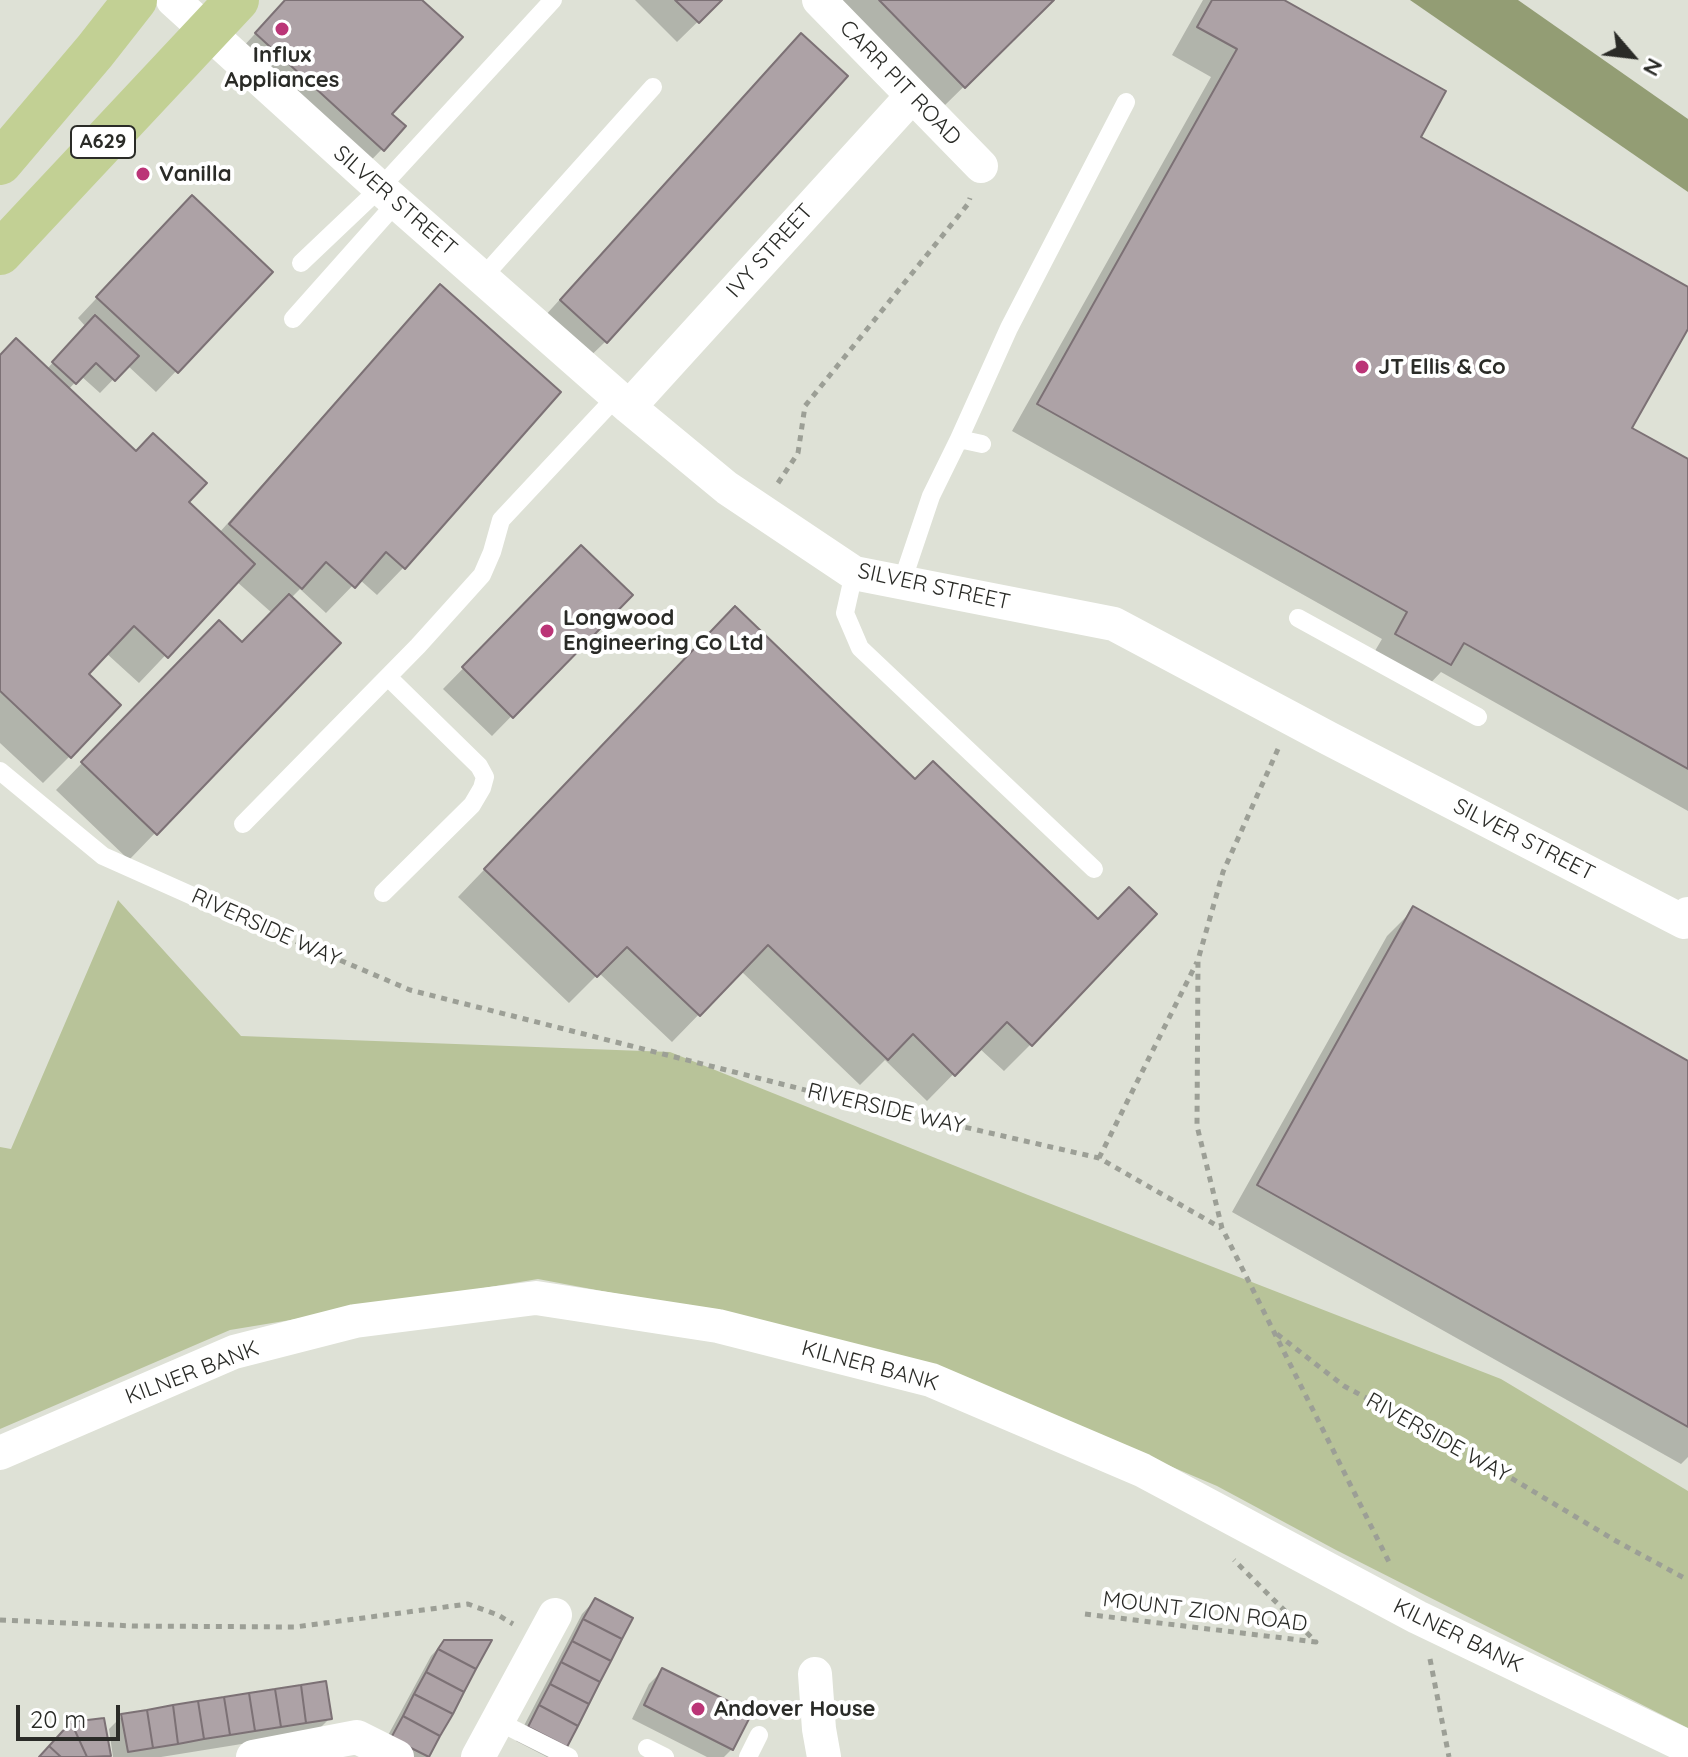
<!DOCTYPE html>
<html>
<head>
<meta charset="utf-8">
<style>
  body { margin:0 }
  #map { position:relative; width:1688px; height:1757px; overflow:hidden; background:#dee1d6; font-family:Quicksand,sans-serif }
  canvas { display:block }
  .north { position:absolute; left:1592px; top:16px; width:80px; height:80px; -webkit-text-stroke:6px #fff; paint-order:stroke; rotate:118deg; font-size:22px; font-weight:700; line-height:32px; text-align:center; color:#2a2b27 }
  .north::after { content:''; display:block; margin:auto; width:28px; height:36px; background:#2a2b27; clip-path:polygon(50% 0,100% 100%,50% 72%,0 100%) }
  .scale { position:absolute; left:16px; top:1705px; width:104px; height:36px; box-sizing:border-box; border:4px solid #2a2b27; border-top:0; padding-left:10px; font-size:24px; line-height:28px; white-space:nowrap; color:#2a2b27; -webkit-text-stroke:6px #fff; paint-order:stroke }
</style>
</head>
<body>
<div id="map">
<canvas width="1688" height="1757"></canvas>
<div class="north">N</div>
<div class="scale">20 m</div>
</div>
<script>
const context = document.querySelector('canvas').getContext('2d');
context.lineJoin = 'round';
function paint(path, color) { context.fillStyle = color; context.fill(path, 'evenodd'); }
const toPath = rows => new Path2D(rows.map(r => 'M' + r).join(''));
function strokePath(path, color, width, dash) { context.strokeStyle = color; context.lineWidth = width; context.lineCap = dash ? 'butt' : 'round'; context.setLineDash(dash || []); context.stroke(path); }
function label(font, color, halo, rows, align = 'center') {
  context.font = font + ' Quicksand,sans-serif'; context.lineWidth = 8; context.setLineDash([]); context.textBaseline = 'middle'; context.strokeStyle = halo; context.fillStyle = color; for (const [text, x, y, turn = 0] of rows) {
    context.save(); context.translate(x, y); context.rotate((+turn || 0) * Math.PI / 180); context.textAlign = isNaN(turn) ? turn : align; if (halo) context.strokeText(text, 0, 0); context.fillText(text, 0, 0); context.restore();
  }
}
const green = toPath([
  [118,900,241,1036,670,1052,1028,1195,1501,1379,1688,1491,1688,1728,1336,1550,1217,1486,937,1367,735,1316,538,1279,230,1330,0,1429,0,1147,11,1149]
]);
const water = toPath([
  [1410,0,1518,0,1688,119,1688,192]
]);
const shadow = toPath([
  [286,0,419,0,390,114,382,149,356,176,230,61],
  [635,0,720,0,677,42],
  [839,0,1052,0,943,107],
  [1203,0,1280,0,1418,138,1688,289,1688,325,1629,429,1688,462,1688,811,1441,672,1423,691,1369,661,1382,639,1012,431,1211,77,1172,55],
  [774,63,845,76,605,342,578,368,534,328],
  [172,218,271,272,156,392,127,365,100,393,81,376,68,390,219,533,414,314,559,392,403,568,377,595,359,579,326,613,300,589,291,598,155,833,129,860,56,790,192,649,242,645,272,613,236,581,139,683,106,653,86,674,70,756,43,783,0,743,0,357,46,370,86,327,78,318],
  [581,548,630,595,492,736,443,689],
  [708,636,1031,1044,1004,1071,979,1048,927,1101,885,1060,860,1085,741,971,672,1042,599,973,569,1003,458,897],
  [1414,909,1688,1063,1688,1457,1681,1464,1232,1212,1387,936],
  [595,1600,555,1757,547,1757,516,1741,582,1614],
  [444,1642,488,1642,427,1757,388,1757,379,1752,431,1656],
  [663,1670,732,1749,724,1757,707,1757,632,1719,649,1684],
  [122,1716,330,1718,316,1732,161,1757,113,1757,109,1729]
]);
const building = toPath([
  [285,0,422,0,463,37,392,114,406,126,384,151,255,33,285,0],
  [675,0,722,0,699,23,675,0],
  [879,0,1054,0,965,88,879,0],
  [1212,0,1284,0,1446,91,1421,137,1688,287,1688,329,1632,428,1688,459,1688,769,1464,643,1451,665,1395,634,1407,612,1037,404,1237,49,1197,27,1212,0],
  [801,33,848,76,607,343,560,300,801,33],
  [192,195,273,272,178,373,96,297,192,195],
  [440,284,561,392,405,569,386,552,355,588,326,562,302,589,229,524,440,284],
  [95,315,139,356,115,381,96,363,76,384,52,362,95,315],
  [16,338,136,451,153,433,207,483,189,502,255,564,168,658,134,626,89,674,121,705,71,758,0,691,0,355,16,338],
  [581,545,633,595,513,718,462,667,581,545],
  [289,594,341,643,157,835,81,762,219,620,242,642,289,594],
  [735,606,915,779,933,761,1098,919,1129,887,1157,914,1032,1046,1007,1022,955,1076,913,1034,888,1060,768,945,700,1016,627,947,597,977,484,869,735,606],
  [1413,906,1688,1061,1688,1427,1257,1185,1413,906],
  [595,1598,633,1618,622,1639,583,1619,595,1598],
  [583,1619,622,1639,611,1661,572,1641,583,1619],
  [444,1640,492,1640,476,1669,438,1649,444,1640],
  [572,1641,611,1661,600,1682,561,1662,572,1641],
  [438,1649,476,1669,464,1692,426,1672,438,1649],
  [561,1662,600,1682,589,1704,550,1684,561,1662],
  [662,1668,752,1713,733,1750,644,1705,662,1668],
  [426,1672,464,1692,453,1714,414,1694,426,1672],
  [326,1681,332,1719,306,1723,301,1685,326,1681],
  [550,1684,589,1704,578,1726,539,1705,550,1684],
  [301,1685,306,1723,281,1727,275,1689,301,1685],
  [275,1689,281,1727,255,1731,249,1693,275,1689],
  [249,1693,255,1731,230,1735,224,1697,249,1693],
  [414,1694,453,1714,440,1736,403,1716,414,1694],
  [224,1697,230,1735,204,1739,198,1701,224,1697],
  [198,1701,204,1739,178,1744,173,1705,198,1701],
  [173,1705,178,1744,153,1748,147,1710,173,1705],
  [539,1705,578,1726,567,1747,528,1727,539,1705],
  [147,1710,153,1748,128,1752,121,1714,147,1710],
  [403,1716,440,1736,429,1757,391,1738,403,1716],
  [104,1718,111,1756,87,1757,71,1722,104,1718],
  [71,1722,87,1757,61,1757,49,1746,71,1722],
  [49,1746,61,1757,39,1757,49,1746]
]);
const path = toPath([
  [778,483,798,453,805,406,968,204,970,198],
  [1278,749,1223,872,1198,960,1197,1126,1222,1228,1389,1562],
  [274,932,410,990,829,1096,1099,1158,1221,1228],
  [1099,1158,1197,962],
  [1277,1334,1344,1386,1471,1454,1616,1541,1688,1580],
  [1085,1614,1316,1642,1234,1560],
  [0,1620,134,1626,295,1627,468,1604,498,1615,513,1624],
  [1430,1659,1449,1757]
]);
const service = toPath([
  [301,263,380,188,553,0],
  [482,278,653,87],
  [293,319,397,202],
  [959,439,1009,328,1126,102],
  [854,573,845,613,860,648,1094,869],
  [902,582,931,496,959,439,982,444],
  [1298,618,1478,717],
  [0,771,103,856,251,922],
  [243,824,418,646,482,575,492,552,501,520,617,396],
  [383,893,472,805,482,788,485,777,479,766,388,677],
  [497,1721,569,1757],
  [647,1748,665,1757],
  [748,1757,759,1735]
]);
const minor = toPath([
  [173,0,380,188,629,407,727,488,854,573,1114,624,1328,738,1684,922,1688,914],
  [819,0,981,166],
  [629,407,912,96],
  [0,1453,234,1352,355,1321,536,1298,718,1326,931,1380,1142,1470,1417,1617,1688,1747],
  [815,1674,819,1729,824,1757],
  [253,1757,357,1737,397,1757],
  [478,1757,555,1615]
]);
const trunk = toPath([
  [0,163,95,51,135,0],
  [0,253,237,0]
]);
const markers = [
  [282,29,8,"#bb3577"],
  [143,174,8,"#bb3577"],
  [1362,367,8,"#bb3577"],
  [547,631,8,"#bb3577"],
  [698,1709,8,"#bb3577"]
];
const shields = [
  [103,142,64]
];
const shieldNames = [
  ["A629",103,142]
];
const poiNames = [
  ["Influx",282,55,"center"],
  ["Appliances",282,80,"center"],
  ["Vanilla",159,174],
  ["JT Ellis & Co",1378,367],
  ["Longwood",563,618],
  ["Engineering Co Ltd",563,643],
  ["Andover House",714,1709]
];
const streetNames = [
  ["CARR PIT ROAD",900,83,46],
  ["SILVER STREET",395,201,41],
  ["IVY STREET",770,251,-48],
  ["SILVER STREET",934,587,12],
  ["SILVER STREET",1524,840,27],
  ["RIVERSIDE WAY",266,928,24],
  ["RIVERSIDE WAY",886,1109,13],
  ["KILNER BANK",870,1366,15],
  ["KILNER BANK",192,1373,-21],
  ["RIVERSIDE WAY",1438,1438,29],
  ["MOUNT ZION ROAD",1205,1612,7],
  ["KILNER BANK",1458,1636,26]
];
paint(green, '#b8c399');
paint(water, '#939d74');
paint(shadow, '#0003');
paint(building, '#ada2a6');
strokePath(building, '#7c7175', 2);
strokePath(path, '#9c9f96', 5, [6, 6]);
strokePath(service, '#fff', 18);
strokePath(minor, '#fff', 34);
strokePath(trunk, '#c2d094', 44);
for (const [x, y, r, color] of markers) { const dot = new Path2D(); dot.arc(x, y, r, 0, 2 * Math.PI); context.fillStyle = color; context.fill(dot); strokePath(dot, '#fff', 3); }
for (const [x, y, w] of shields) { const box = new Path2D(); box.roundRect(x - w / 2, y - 16, w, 32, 6); context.fillStyle = '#fff'; context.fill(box); strokePath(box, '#2a2b27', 2); }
label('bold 20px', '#2a2b27', null, shieldNames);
label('bold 22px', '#2a2b27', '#fff', poiNames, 'left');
label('22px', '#2a2b27', '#fff', streetNames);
</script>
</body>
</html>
